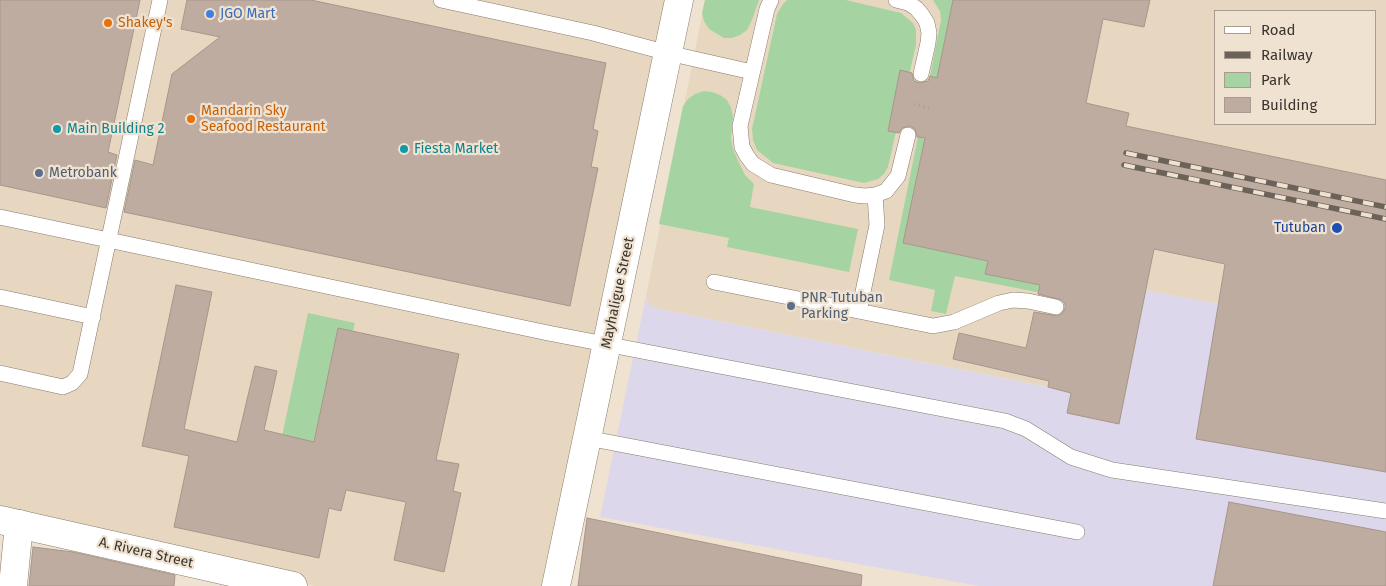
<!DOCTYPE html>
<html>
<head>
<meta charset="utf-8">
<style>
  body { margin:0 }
  #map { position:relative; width:1386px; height:586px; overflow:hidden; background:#f0e2d1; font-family:"Fira Sans",sans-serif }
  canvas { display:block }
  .legend { position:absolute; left:1214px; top:10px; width:162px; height:115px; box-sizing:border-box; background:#f0e2d1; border:1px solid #a79c8f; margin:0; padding:6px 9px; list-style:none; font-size:15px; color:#39342d }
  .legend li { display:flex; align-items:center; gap:10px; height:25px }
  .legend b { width:25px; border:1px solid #a79c8f }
</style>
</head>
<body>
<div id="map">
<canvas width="1386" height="586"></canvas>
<ul class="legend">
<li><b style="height:6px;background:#fff"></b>Road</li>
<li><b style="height:6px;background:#6b6359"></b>Railway</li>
<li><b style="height:14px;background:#a5d4a2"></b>Park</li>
<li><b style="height:14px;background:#beaca0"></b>Building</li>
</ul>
</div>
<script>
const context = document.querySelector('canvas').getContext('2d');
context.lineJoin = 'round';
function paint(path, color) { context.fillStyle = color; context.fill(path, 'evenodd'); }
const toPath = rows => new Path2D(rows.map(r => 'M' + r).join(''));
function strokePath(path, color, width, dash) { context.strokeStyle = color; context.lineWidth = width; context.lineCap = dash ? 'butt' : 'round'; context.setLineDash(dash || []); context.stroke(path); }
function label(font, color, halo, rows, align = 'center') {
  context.font = font + ' "Fira Sans",sans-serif'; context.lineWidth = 4.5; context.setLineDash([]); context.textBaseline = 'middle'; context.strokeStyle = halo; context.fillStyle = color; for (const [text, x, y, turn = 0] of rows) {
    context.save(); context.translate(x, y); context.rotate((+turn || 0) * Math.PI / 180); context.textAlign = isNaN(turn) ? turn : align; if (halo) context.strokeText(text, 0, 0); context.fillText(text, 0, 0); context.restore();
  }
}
const built = toPath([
  [0,0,673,0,551,586,314,586,0,515],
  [705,0,1386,0,1386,334,1071,277,1048,387,654,308,649,305,646,298,647,291],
  [1215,11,1375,11,1375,124,1215,124]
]);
const industrial = toPath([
  [1071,277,1386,334,1386,586,979,586,600,517,647,291,646,298,649,305,659,309,1047,387]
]);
const green = toPath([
  [705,0,759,0,752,20,747,30,740,35,732,38,724,38,709,29,704,21,702,13],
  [787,0,846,0,901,13,913,23,916,30,916,45,888,167,884,174,878,179,864,183,773,163,757,150,753,140,752,129,777,14,783,4],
  [933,0,953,0,937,78,930,76,941,20,940,11],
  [704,91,712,92,720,95,727,100,731,108,733,117,731,139,734,152,745,175,754,184,750,207,858,229,849,272,727,247,729,238,659,224,683,106,688,99,695,94],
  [918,137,925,139,903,243,988,261,986,274,1048,287,1047,294,955,276,946,314,931,311,935,290,889,280],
  [308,313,355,323,353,331,338,328,291,552,259,545]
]);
const building = toPath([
  [0,0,140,0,108,152,117,155,106,208,0,185,0,0],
  [187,0,311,0,606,63,593,129,598,131,591,167,598,168,570,306,124,212,135,160,153,165,172,74,220,37,181,29,187,0],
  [953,0,1150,0,1144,27,1103,19,1086,103,1129,113,1126,126,1386,180,1386,472,1196,439,1225,264,1154,249,1119,424,1067,413,1071,393,1048,387,1049,381,953,359,959,333,1026,348,1034,312,1058,316,1063,313,1065,308,1065,304,1062,300,1038,294,1040,285,985,274,988,261,903,243,925,138,917,137,915,129,910,126,902,128,899,133,888,131,900,70,912,73,914,81,919,83,928,81,930,76,937,78,953,0],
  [176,285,212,292,184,429,237,442,255,366,277,371,264,430,314,442,338,328,459,354,436,460,459,464,453,491,461,493,444,572,394,560,406,502,346,490,341,511,329,508,319,558,174,527,189,456,142,446,176,285],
  [1229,502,1386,532,1386,586,1213,586,1229,502],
  [587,518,862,575,861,586,578,586,587,518],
  [33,547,73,552,175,575,174,586,29,586,33,547]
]);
const path = toPath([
  [914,104,931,109]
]);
const lane = toPath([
  [441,0,593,33,668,53,752,72],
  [771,0,767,9,740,126,742,147,747,156,753,164,771,175,855,195,865,196,875,195,886,191,898,176,908,135],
  [896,0,908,3,916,8,922,15,927,23,929,33,928,43,921,74],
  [0,217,548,333,1005,421,1026,429,1071,457,1112,470,1386,511],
  [714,282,933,326,954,322,999,303,1013,300,1028,301,1056,307],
  [0,297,93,317],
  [859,311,877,225,875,195],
  [0,373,63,387,72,383,80,374,160,0],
  [587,438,1077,532]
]);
const street = toPath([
  [13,586,19,524]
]);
const secondary = toPath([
  [0,520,293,586],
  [556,586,679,0]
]);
const rail = toPath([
  [1126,153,1386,207],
  [1124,165,1386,219]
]);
const markers = [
  [210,14,5,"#3f7fe0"],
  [108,23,5,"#e8710a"],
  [191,119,5,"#e8710a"],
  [57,129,5,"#0f9aa8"],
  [404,149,5,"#0f9aa8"],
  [39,173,5,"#5c6f8a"],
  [1337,228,6,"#1a4fb4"],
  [791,306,5,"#5c6f8a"]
];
const shopNames = [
  ["JGO Mart",220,14]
];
const foodNames = [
  ["Shakey's",118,23],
  ["Mandarin Sky",201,111],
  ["Seafood Restaurant",201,127]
];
const cultureNames = [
  ["Main Building 2",67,129],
  ["Fiesta Market",414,149]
];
const serviceNames = [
  ["Metrobank",49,173],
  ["PNR Tutuban",801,298],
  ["Parking",801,314]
];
const transitNames = [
  ["Tutuban",1326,228]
];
const streetNames = [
  ["Mayhaligue Street",618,293,-78],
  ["A. Rivera Street",146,553,13]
];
paint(built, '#e8d7c0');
paint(industrial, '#ddd7ec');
paint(green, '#a5d4a2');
paint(building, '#beaca0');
strokePath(building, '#a8968a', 1);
strokePath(lane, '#877b6b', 16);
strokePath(street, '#877b6b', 29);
strokePath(secondary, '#877b6b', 29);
strokePath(path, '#a99f92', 3, [1, 4]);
strokePath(lane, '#fff', 15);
strokePath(street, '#fff', 28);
strokePath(secondary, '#fff', 28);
strokePath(rail, '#6b6359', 5.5);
strokePath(rail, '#f0e2d1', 4, [11]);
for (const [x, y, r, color] of markers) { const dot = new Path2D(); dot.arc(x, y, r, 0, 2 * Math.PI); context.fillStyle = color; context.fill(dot); strokePath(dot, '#f0e2d1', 2); }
label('14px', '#366cbe', '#f0e2d1', shopNames, 'left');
label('14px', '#c56008', '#f0e2d1', foodNames, 'left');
label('14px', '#0d838f', '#f0e2d1', cultureNames, 'left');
label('14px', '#4e5e75', '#f0e2d1', serviceNames, 'left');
label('14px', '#164399', '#f0e2d1', transitNames, 'right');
label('14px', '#39342d', '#f0e2d1', streetNames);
</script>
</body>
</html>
